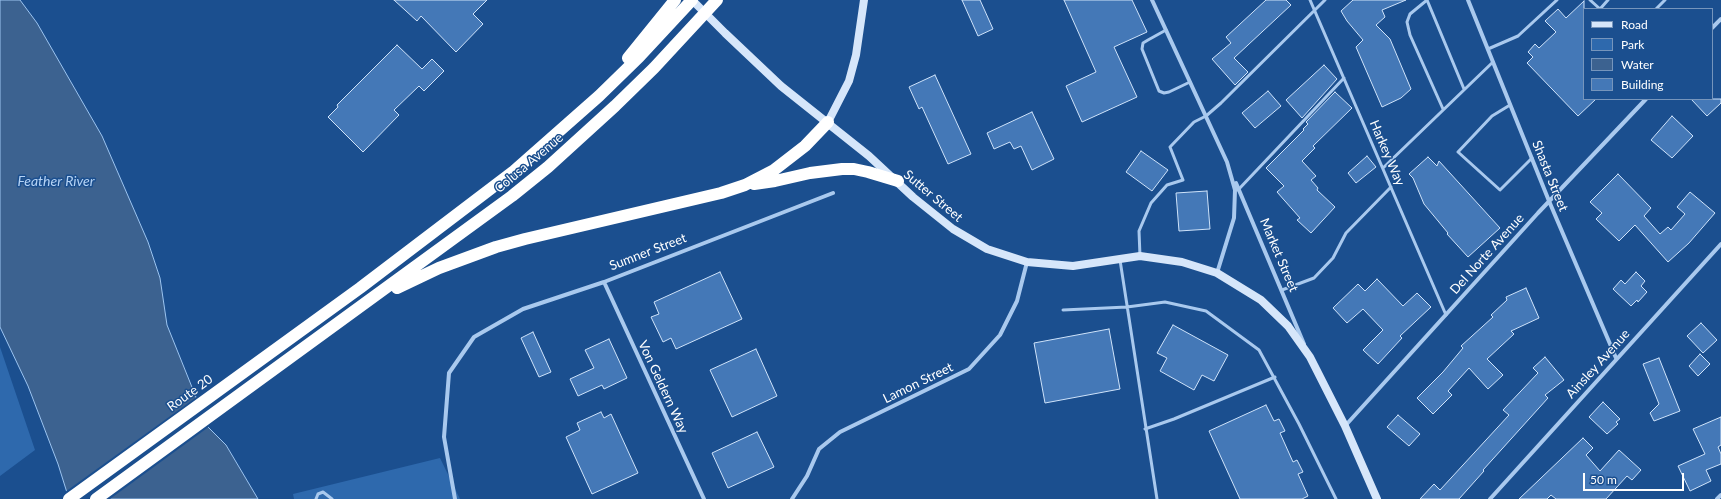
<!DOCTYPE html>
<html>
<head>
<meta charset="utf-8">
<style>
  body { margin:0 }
  #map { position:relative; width:1721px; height:499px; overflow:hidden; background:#1b4f8f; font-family:Lato,sans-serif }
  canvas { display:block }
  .legend { position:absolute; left:1583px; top:8px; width:130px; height:92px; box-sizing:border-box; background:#1b4f8f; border:1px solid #7695bc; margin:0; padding:5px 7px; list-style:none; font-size:12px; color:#fff }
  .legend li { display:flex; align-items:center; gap:8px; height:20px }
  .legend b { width:20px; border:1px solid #7695bc }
  .scale { position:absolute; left:1583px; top:473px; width:101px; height:18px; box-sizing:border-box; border:2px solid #fff; border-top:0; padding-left:5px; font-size:12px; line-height:14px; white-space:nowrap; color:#fff; -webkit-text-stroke:3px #1b4f8f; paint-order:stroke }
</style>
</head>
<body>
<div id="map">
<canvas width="1721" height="499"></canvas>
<ul class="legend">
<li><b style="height:5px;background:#d6e6fa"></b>Road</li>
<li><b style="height:11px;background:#2e69ad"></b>Park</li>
<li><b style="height:11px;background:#3c6290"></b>Water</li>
<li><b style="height:11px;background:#4478b7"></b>Building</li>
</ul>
<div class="scale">50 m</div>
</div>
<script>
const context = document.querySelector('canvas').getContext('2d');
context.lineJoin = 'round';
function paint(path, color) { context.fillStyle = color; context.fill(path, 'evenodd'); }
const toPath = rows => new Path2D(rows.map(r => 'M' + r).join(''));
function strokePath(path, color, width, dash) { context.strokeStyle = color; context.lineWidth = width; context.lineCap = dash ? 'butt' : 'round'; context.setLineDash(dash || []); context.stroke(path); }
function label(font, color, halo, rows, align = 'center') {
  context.font = font + ' Lato,sans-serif'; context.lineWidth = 3; context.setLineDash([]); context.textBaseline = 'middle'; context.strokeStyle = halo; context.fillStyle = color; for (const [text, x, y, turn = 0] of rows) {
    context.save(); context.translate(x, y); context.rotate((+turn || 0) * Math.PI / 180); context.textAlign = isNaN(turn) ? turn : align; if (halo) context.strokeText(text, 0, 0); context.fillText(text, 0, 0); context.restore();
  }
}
const green = toPath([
  [0,347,35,450,0,476],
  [440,458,460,499,294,499,293,494]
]);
const water = toPath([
  [0,0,20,0,37,23,102,136,148,242,160,278,167,325,208,427,226,445,258,499,69,499,58,464,28,386,0,327,0,0]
]);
const pier = toPath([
  [198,396,210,426,110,499,67,499,65,492]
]);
const building = toPath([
  [394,0,487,0,473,14,483,24,456,52,421,16,417,21,394,0],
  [962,0,980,0,993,29,978,36,962,0],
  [1064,0,1132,0,1147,32,1114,47,1137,97,1082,122,1066,86,1096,72,1064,0],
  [1266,0,1286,0,1291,5,1234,58,1248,72,1235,85,1212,59,1231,43,1226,37,1266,0],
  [1353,0,1406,0,1382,10,1385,17,1376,25,1390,39,1411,89,1401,98,1382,107,1356,47,1363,40,1347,21,1341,11,1353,0],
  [1584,1,1584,99,1596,99,1578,116,1527,63,1533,57,1528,52,1535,44,1539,48,1556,32,1545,21,1558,9,1566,18,1584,1],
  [397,45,422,69,432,59,444,71,424,91,419,86,394,110,399,115,363,152,328,117,338,107,337,105,397,45],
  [1324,65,1337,79,1302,118,1286,100,1324,65],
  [935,75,971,154,948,164,922,107,919,109,909,87,935,75],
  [1268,91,1281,106,1255,128,1242,113,1268,91],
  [1335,92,1352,108,1313,146,1315,148,1302,161,1316,176,1311,180,1318,188,1317,190,1335,207,1311,233,1297,220,1300,218,1277,192,1284,186,1266,168,1304,130,1303,129,1308,124,1306,122,1335,92],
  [1691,99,1721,99,1721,103,1707,116,1691,99],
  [1032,112,1054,159,1032,170,1021,146,1014,149,1010,142,994,149,987,133,1032,112],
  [1672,116,1693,136,1672,158,1651,140,1672,116],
  [1141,151,1168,170,1152,191,1126,172,1141,151],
  [1367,156,1376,167,1356,183,1348,173,1367,156],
  [1428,157,1437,166,1439,161,1500,228,1468,257,1447,234,1448,233,1424,204,1413,178,1409,174,1428,157],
  [1618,174,1651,208,1644,216,1660,234,1668,227,1671,230,1685,214,1677,207,1690,192,1715,213,1689,243,1668,262,1635,225,1619,241,1596,219,1602,213,1590,202,1618,174],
  [1207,191,1210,229,1179,231,1176,193,1207,191],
  [720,272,742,319,676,349,671,338,663,342,651,317,659,314,654,302,720,272],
  [1636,272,1645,281,1641,286,1647,292,1638,302,1637,300,1631,306,1613,289,1621,280,1625,284,1636,272],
  [1377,279,1403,306,1417,293,1431,307,1400,336,1402,338,1378,364,1363,350,1383,330,1363,309,1347,323,1333,308,1358,284,1365,291,1377,279],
  [1526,288,1539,318,1511,331,1514,334,1487,359,1503,375,1488,389,1469,368,1448,391,1452,395,1433,414,1417,398,1443,372,1463,348,1461,346,1493,317,1491,315,1507,300,1506,297,1526,288],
  [1701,323,1717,340,1703,353,1687,336,1701,323],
  [1173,325,1228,355,1214,381,1202,375,1194,390,1160,371,1167,358,1157,353,1173,325],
  [1109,329,1120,389,1045,403,1034,343,1109,329],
  [533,332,551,372,539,377,521,338,533,332],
  [609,339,627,378,604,389,602,385,578,396,570,379,594,368,585,350,609,339],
  [756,349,777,396,732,417,710,370,756,349],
  [1700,354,1710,364,1698,376,1689,366,1700,354],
  [1545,357,1564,380,1545,395,1548,398,1483,470,1484,471,1459,499,1420,499,1434,484,1440,490,1509,415,1503,410,1538,373,1533,368,1545,357],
  [1659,358,1680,411,1654,421,1650,413,1659,404,1643,364,1659,358],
  [1603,402,1620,419,1616,422,1618,424,1607,434,1589,417,1603,402],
  [1266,405,1274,421,1279,419,1285,431,1280,433,1293,462,1297,460,1303,472,1298,474,1308,496,1302,499,1240,499,1209,431,1266,405],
  [601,412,604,418,611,414,638,473,592,494,566,437,580,430,577,423,601,412],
  [1398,415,1420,434,1409,446,1387,427,1398,415],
  [1721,417,1721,445,1718,447,1721,454,1721,464,1706,470,1711,481,1690,491,1678,466,1705,454,1693,429,1721,417],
  [757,432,774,467,728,488,712,453,757,432],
  [1583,438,1593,448,1586,455,1600,471,1619,450,1641,470,1632,480,1627,476,1606,499,1556,499,1551,495,1547,499,1519,499,1583,438]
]);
const lane = toPath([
  [1310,0,1446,315],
  [1427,0,1410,14,1407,22,1410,35,1443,109],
  [1427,0,1464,89],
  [1590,0,1600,9],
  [1600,9,1608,0],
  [1656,9,1665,0],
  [1166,30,1148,40,1143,43,1142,49,1159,91,1164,93,1169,92,1190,82],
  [1488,49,1518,36,1557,0],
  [1510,105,1492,116,1458,152,1500,190,1532,158],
  [1383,168,1493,62],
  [1238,190,1344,78],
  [1140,256,1139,231,1151,203,1167,185,1183,180,1170,147,1194,122,1206,116,1221,103,1325,0],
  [1120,260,1157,499],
  [1282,290,1314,278,1333,258,1346,233,1391,187],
  [1063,310,1127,307,1165,302,1206,311,1259,350,1299,424,1336,499],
  [1145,429,1174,419,1275,377],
  [316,499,318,494,323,492,332,499]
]);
const street = toPath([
  [1152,0,1227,162,1235,190,1234,218,1217,273],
  [1468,0,1549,201,1616,358],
  [1712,28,1721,19],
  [1236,183,1304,344],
  [604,282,704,499],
  [1345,426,1538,213,1646,99],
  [455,499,444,437,449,373,474,337,523,309,604,282,833,193],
  [792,499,807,476,819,449,840,432,969,369,1000,335,1017,301,1027,262],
  [1490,499,1721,244],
  [1717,499,1721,495]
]);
const secondary = toPath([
  [692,0,725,33,781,86,869,156,913,197,953,229,987,249,1027,262,1073,266,1140,256,1182,262,1217,273,1261,300,1288,326,1310,357,1345,426,1377,499],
  [828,122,849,81,856,55,864,0]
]);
const highway = toPath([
  [628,58,675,0],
  [754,184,775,181,810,173,842,169,854,169,868,172,898,181],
  [397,288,439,268,496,247,525,239,721,193,745,185,774,170,805,146,828,122],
  [69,499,360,288,514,171,599,96,639,57,692,0],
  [96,499,512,196,548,167,615,106,654,68,717,0]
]);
const streetNames = [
  ["Harkey Way",1387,153,67],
  ["Colusa Avenue",529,163,-40],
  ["Shasta Street",1550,176,68],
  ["Sutter Street",933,196,40],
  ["Sumner Street",648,252,-21],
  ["Del Norte Avenue",1487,254,-48],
  ["Market Street",1279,255,67],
  ["Ainsley Avenue",1598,364,-48],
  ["Lamon Street",918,383,-26],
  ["Von Geldern Way",663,387,65],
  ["Route 20",190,393,-36]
];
const waterNames = [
  ["Feather River",56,181]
];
paint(green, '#2e69ad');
paint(water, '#3c6290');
strokePath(water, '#9cc4f0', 1);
paint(pier, '#1b4f8f');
paint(building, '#4478b7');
strokePath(building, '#cfe3fa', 1);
strokePath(lane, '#a9c9ee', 3);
strokePath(street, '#a9c9ee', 4);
strokePath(secondary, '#d6e6fa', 8);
strokePath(highway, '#fff', 12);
label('13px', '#fff', '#1b4f8f', streetNames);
label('italic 14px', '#b5d3f5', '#1b4f8f', waterNames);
</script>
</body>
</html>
